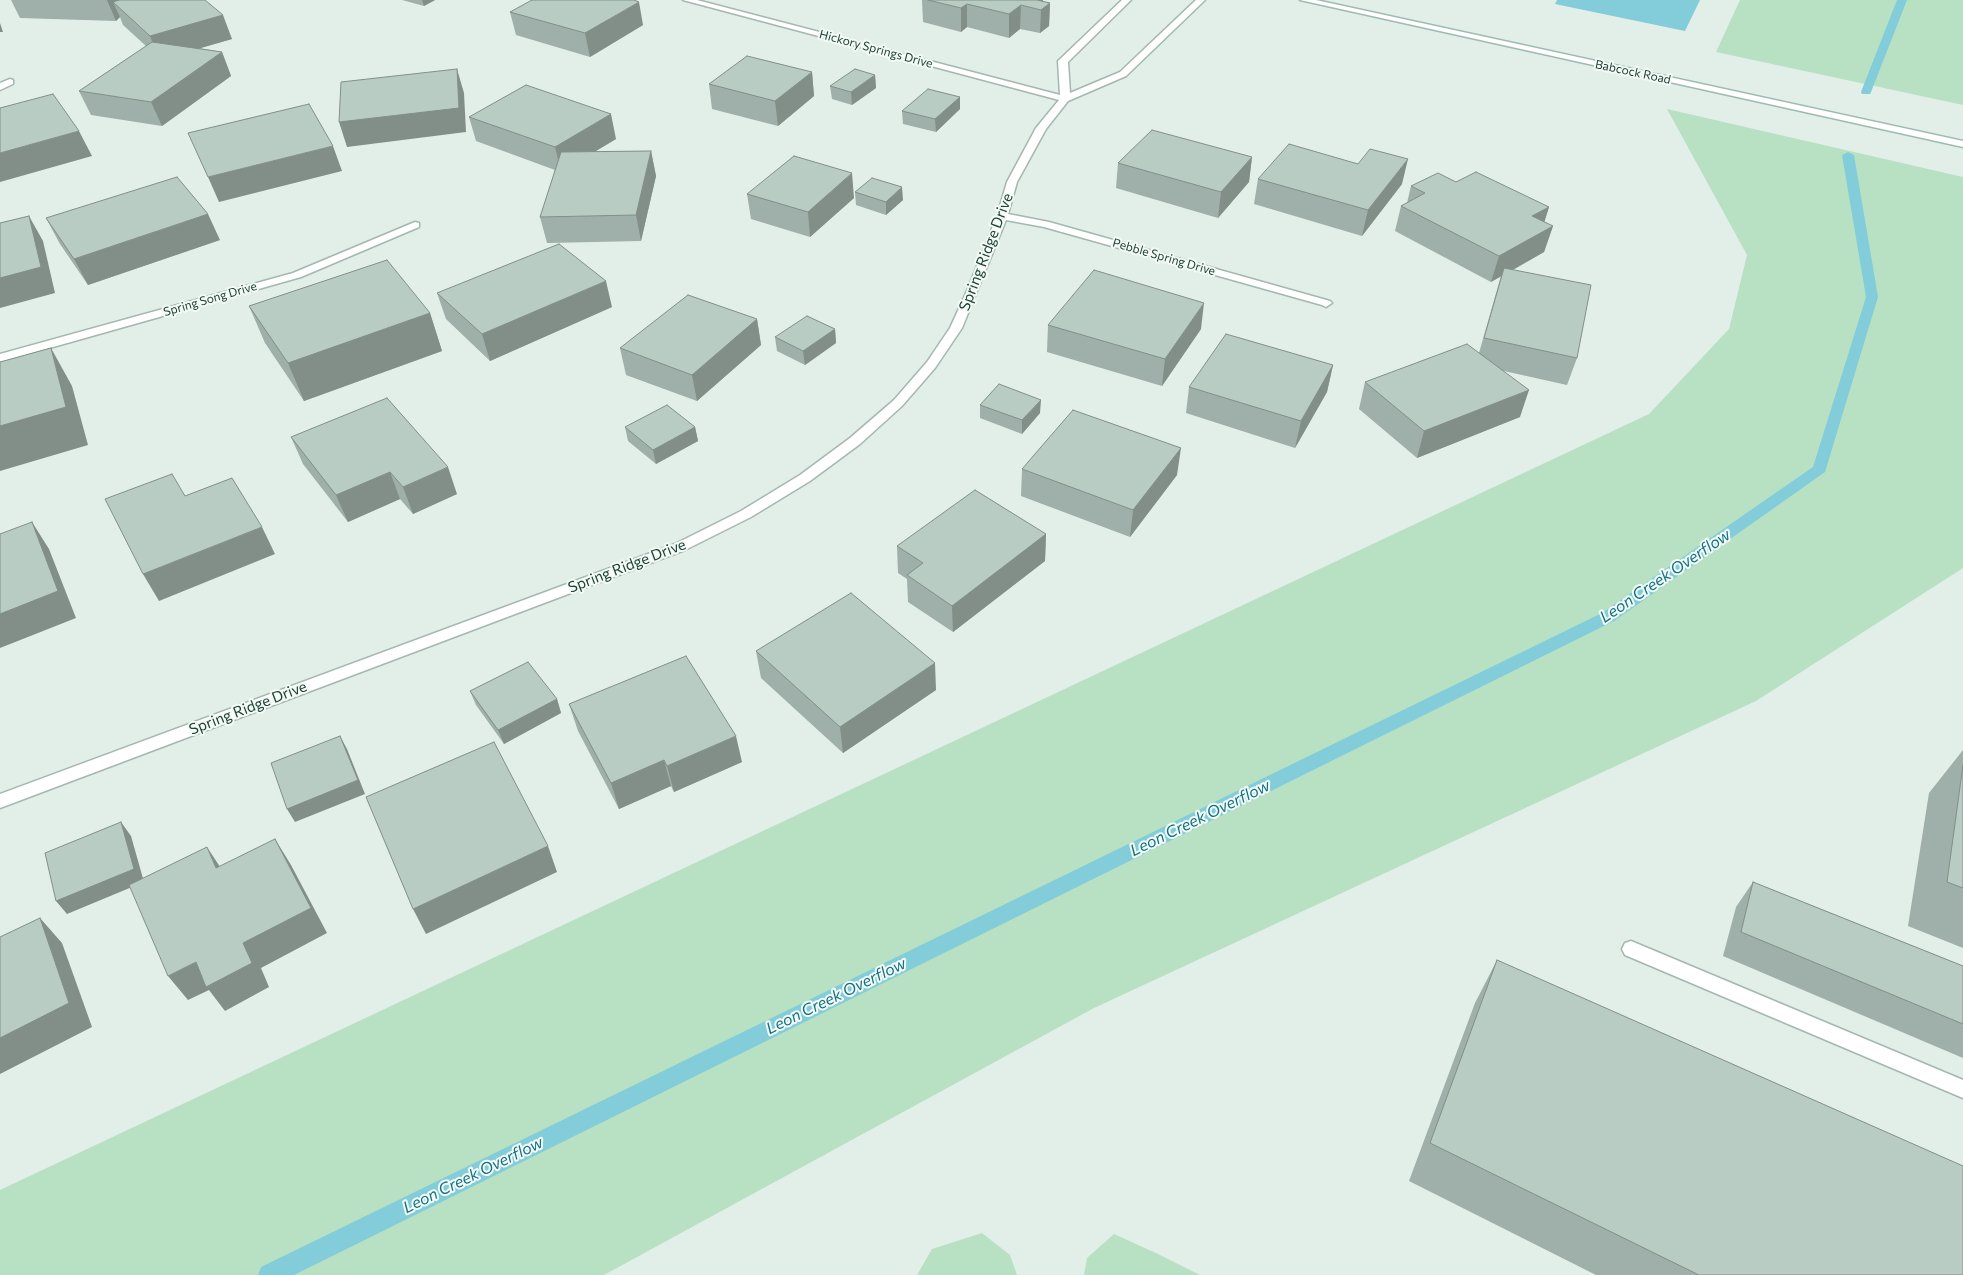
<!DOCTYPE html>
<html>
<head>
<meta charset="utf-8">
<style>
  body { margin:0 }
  canvas { display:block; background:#e2eee8 }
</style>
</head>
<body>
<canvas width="1963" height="1275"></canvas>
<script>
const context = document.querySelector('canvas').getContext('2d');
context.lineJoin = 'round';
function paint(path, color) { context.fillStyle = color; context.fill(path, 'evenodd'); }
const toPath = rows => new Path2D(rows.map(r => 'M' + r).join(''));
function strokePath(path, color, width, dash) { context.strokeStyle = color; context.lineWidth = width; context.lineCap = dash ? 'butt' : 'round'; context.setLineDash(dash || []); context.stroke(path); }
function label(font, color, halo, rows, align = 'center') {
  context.font = font + ' Commissioner,sans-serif'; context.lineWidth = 4; context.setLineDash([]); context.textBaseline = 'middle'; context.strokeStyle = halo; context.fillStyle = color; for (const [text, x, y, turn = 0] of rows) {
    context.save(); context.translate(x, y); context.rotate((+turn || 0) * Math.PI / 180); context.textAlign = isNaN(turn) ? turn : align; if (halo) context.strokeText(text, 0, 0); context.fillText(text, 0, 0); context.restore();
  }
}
const green = toPath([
  [1740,0,1963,0,1963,105,1716,52],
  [1667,109,1963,177,1963,568,1756,701,1094,1008,604,1275,0,1275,0,1190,1649,414,1729,329,1747,255],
  [982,1233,1010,1255,1017,1275,917,1275,932,1249],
  [1114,1234,1158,1254,1200,1275,1084,1275,1087,1258]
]);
const water = toPath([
  [1557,0,1700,0,1685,31,1555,4]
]);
const stream = toPath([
  [1897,0,1907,0,1871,92,1870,94,1862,94,1861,92,1897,0],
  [1848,152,1854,155,1878,297,1825,472,1614,621,294,1275,258,1275,261,1267,1602,613,1813,467,1866,297,1842,155,1848,152]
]);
const lane = toPath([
  [1631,941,1963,1080,1963,1098,1625,955,1622,949,1625,943,1631,941]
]);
const street = toPath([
  [683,0,697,0,1060,95,1058,61,1122,0,1131,0,1068,62,1070,93,1120,72,1196,0,1205,0,1126,76,1068,101,1046,129,1017,182,1008,214,1049,222,1330,301,1332,303,1326,307,1322,305,1044,227,1006,220,962,328,935,368,902,406,860,444,810,481,751,517,685,550,0,808,0,794,675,544,741,511,800,475,850,438,894,400,927,362,950,328,967,291,997,216,1007,182,1036,128,1059,100,683,0],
  [10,79,13,80,13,84,0,90,0,83,10,79],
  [415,222,419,223,419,227,301,277,0,362,0,354,293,273,415,222]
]);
const secondary = toPath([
  [1300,0,1316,0,1963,141,1963,147,1300,0]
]);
const wall = toPath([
  [11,0,205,0,232,39,199,48,222,52,231,76,162,126,91,115,79,91,146,46,123,25,120,17,116,21,20,18],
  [402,0,435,0,424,6],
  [922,0,1043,0,1043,1,1050,3,1049,26,1040,33,1020,29,1009,38,967,27,961,32,923,22],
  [510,12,643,25,590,57,516,35],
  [812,72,814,96,778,126,712,109,709,84],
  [875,75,876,88,852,105,832,99,830,86],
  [960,97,960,109,936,132,903,124,902,111],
  [469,117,616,139,594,152,651,151,656,176,641,241,547,243,540,217,555,170,476,141],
  [1252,157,1249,182,1218,218,1116,188,1118,163],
  [1258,179,1402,184,1362,236,1254,204],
  [1456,182,1549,207,1544,222,1553,226,1544,252,1513,270,1577,358,1567,385,1504,371,1520,417,1417,458,1359,409,1365,382,1479,353,1501,276,1491,282,1395,231,1401,206,1407,203,1411,186],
  [855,192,903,200,886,215,856,205],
  [747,194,854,198,810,237,751,219],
  [46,218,220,240,88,285,60,244],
  [437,293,612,307,490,361,446,319],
  [249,306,430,313,442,351,304,401,265,343],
  [757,319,761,345,697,401,626,375,620,348],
  [1048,325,1201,329,1162,386,1047,352],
  [835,329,836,343,805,365,777,351,775,337],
  [1333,365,1327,392,1295,448,1186,413,1189,387],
  [980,405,1040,413,1022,434,980,418],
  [625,427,695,427,698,441,656,464,628,441],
  [291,437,457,494,413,514,400,499,348,522,303,464],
  [1022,469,1177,475,1130,537,1021,496],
  [1046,534,1045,561,953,632,908,602,907,579,898,573,897,546],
  [756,651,936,690,843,753,761,678],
  [470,691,557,699,561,713,504,744,476,705],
  [569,704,742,762,674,792,671,786,619,809,578,731],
  [1963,750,1963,948,1908,926,1929,793],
  [1753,882,1963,966,1963,1058,1723,956,1736,907],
  [1497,960,1963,1275,1596,1275,1409,1181,1475,1003]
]);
const shadedWall = toPath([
  [107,0,139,0,113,2,120,17,116,21],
  [422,0,435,0,424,6],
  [1030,0,1043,0,1043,8,1050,3,1049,26,1040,33,1041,10],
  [639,2,643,25,590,57,585,33],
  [967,4,967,27,961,32,961,8],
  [1021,5,1020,29,1009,38,1009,14],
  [223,15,232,39,160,60,150,36],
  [0,23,3,32,0,32],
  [222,52,231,76,162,126,151,102],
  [457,69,464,93,466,132,347,147,339,122],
  [812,72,814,96,778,126,775,101],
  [875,75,876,88,852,105,851,92],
  [960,97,960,109,936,132,935,119],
  [611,114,616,139,561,172,555,147],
  [79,131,92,156,0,182,0,153],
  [333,146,342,171,219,202,208,177],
  [651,151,656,176,641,241,636,215],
  [1252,157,1249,182,1218,218,1221,192],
  [1408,159,1402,184,1362,236,1368,210],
  [852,173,854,198,810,237,808,212],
  [902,187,903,200,886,215,886,202],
  [1549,207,1541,233,1553,226,1544,252,1491,282,1499,256,1532,216],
  [208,214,220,240,88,285,74,259],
  [29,216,43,241,55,293,0,308,0,278],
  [606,281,612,307,490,361,482,334],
  [1204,303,1201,329,1162,386,1165,359],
  [430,313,442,351,304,401,288,363],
  [757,319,761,345,697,401,692,375],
  [835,329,836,343,805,365,803,351],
  [51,348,72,386,88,445,0,471,0,426],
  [1333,365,1327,392,1295,448,1301,421],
  [1529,390,1520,417,1417,458,1424,431],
  [1041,400,1040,413,1022,434,1022,420],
  [695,427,698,441,656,464,653,450],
  [1181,448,1177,475,1130,537,1133,510],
  [448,467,457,494,413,514,403,487],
  [390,472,400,499,348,522,336,495],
  [32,522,49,549,76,618,0,648,0,614],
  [262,527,275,554,159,601,143,574],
  [1046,534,1045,561,953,632,952,606],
  [935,663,936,690,843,753,840,727],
  [557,699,561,713,504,744,498,730],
  [340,736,347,749,365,794,295,822,287,809],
  [736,736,742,762,674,792,667,766],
  [664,760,671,786,619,809,611,783],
  [121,822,131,836,144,882,67,914,56,901],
  [275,839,291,865,327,933,261,968,269,987,225,1011,209,990,188,1000,168,976,196,962,243,943],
  [548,846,557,872,426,934,413,909],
  [207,847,224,873,216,868],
  [40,918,62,943,92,1027,0,1074,0,1038]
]);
const building = toPath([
  [119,0,205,0,223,15,150,36,113,2,119,0],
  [532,0,634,0,639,2,585,33,510,12,532,0],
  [928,0,1037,0,1050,3,1041,10,1021,5,1009,14,967,4,961,8,928,0],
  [152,42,222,52,151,102,79,91,152,42],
  [747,56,812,72,775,101,709,84,747,56],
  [457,69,459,108,339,122,341,82,457,69],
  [855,69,875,75,851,92,830,86,855,69],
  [526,85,611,114,555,147,469,117,526,85],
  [928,89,960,97,935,119,902,111,928,89],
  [53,94,79,131,0,153,0,108,53,94],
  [309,104,333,146,208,177,188,133,309,104],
  [1152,130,1252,157,1221,192,1118,163,1152,130],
  [1289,144,1358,164,1370,149,1408,159,1368,210,1258,179,1289,144],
  [651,151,636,215,540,217,561,152,651,151],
  [794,156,852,173,808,212,747,194,794,156],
  [1476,172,1549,207,1532,216,1553,226,1499,256,1401,206,1425,193,1411,186,1438,173,1456,182,1476,172],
  [177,177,208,214,74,259,46,218,177,177],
  [872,178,902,187,886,202,855,192,872,178],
  [29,216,41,267,0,278,0,223,29,216],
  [559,244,606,281,482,334,437,293,559,244],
  [387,260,430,313,288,363,249,306,387,260],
  [1504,268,1591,285,1577,358,1484,338,1504,268],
  [1094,270,1204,303,1165,359,1048,325,1094,270],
  [688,295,757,319,692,375,620,348,688,295],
  [807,316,835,329,803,351,775,337,807,316],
  [1226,334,1333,365,1301,421,1189,387,1226,334],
  [1467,344,1529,390,1424,431,1365,382,1467,344],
  [51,348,66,407,0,426,0,362,51,348],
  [999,384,1041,400,1022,420,980,405,999,384],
  [387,398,448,467,403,487,390,472,336,495,291,437,387,398],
  [667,405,695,427,653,450,625,427,667,405],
  [1073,410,1181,448,1133,510,1022,469,1073,410],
  [172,474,185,496,232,478,262,527,143,574,105,499,172,474],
  [975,490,1046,534,952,606,907,575,923,563,897,546,975,490],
  [32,522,58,591,0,614,0,534,32,522],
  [851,593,935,663,840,727,756,651,851,593],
  [686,656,736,736,667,766,664,760,611,783,569,704,686,656],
  [528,662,557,699,498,730,470,691,528,662],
  [340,736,358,780,287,809,271,763,340,736],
  [494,742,548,846,413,909,366,797,494,742],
  [1963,765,1963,888,1947,882,1963,765],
  [121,822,134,869,56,901,45,853,121,822],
  [275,839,311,908,243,943,252,963,206,987,196,962,168,976,129,885,207,847,216,868,275,839],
  [1753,882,1963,966,1963,1024,1741,932,1753,882],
  [40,918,69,1003,0,1038,0,937,40,918],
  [1497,960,1963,1166,1963,1275,1699,1275,1430,1143,1497,960]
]);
const farStreetnames = [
  ["Hickory Springs Drive",876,49,15],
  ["Babcock Road",1633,72,12],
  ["Pebble Spring Drive",1164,257,16],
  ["Spring Song Drive",210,299,-16]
];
const streetNames = [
  ["Spring Ridge Drive",986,252,-69],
  ["Spring Ridge Drive",627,566,-21],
  ["Spring Ridge Drive",248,708,-21]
];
const waterNames = [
  ["Leon Creek Overflow",1665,576,-34],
  ["Leon Creek Overflow",1200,818,-26],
  ["Leon Creek Overflow",836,996,-26],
  ["Leon Creek Overflow",473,1175,-26]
];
paint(green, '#b8e1c3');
paint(water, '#83ccd9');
paint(stream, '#83ccd9');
strokePath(lane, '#a4b7b0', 3);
strokePath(street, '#a4b7b0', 3);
strokePath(secondary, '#9ebbb1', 3);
paint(lane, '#fff');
paint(street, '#fff');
paint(secondary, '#fff');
paint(wall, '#9fafa9');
paint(shadedWall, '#828f89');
paint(building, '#b9ccc4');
strokePath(building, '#828f89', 1);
label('12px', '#1f4138', '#f3faf6', farStreetnames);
label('15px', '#1f4138', '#f3faf6', streetNames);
label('italic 16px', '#127184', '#f3faf6', waterNames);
</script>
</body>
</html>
